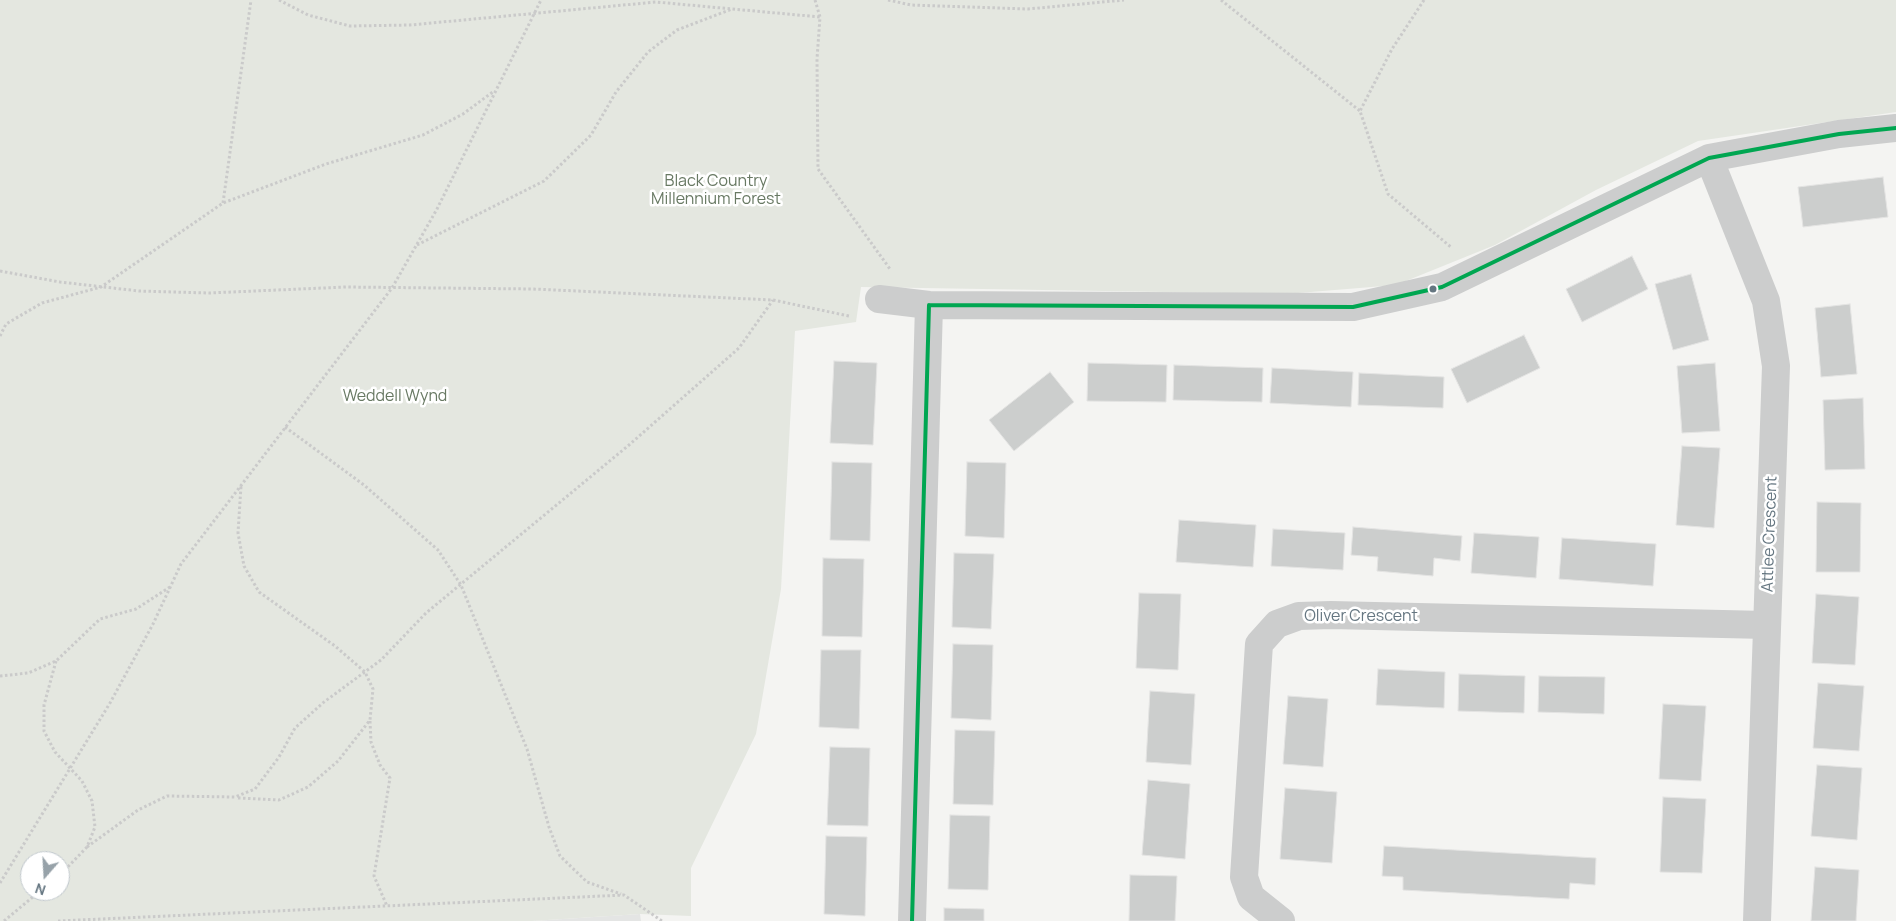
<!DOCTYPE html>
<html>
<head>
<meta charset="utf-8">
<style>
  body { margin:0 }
  #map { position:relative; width:1896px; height:921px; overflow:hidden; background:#f4f4f2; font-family:Manrope,sans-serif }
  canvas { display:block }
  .north { position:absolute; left:20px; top:851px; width:50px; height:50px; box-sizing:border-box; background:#fff; border:1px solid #c1c8cd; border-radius:50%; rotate:199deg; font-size:14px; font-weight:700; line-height:20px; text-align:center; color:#657681 }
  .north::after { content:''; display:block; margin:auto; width:18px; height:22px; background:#97a2a9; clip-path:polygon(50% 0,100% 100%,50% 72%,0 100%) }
</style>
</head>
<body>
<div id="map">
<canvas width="1896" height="921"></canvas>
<div class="north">N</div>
</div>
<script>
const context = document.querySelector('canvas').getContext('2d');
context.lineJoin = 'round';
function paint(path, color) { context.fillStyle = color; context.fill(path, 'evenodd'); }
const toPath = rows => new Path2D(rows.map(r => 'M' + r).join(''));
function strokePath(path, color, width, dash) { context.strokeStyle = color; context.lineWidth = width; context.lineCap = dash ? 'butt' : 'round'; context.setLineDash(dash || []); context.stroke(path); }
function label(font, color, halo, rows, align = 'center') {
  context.font = font + ' Manrope,sans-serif'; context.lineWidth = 5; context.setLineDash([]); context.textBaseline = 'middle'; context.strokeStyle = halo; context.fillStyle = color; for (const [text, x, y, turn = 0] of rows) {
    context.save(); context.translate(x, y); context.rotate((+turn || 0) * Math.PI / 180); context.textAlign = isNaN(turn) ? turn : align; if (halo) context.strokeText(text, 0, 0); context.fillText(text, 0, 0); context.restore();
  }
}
const built = toPath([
  [640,914,641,921,532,921]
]);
const green = toPath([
  [0,0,1896,0,1896,112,1698,141,1596,190,1495,245,1396,285,1286,294,861,287,856,322,795,331,781,589,756,734,691,868,691,916,640,914,532,921,0,921],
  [30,861,60,861,60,891,30,891]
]);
const building = toPath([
  [1883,177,1888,217,1803,227,1798,187,1883,177],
  [1632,256,1648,289,1582,322,1566,289,1632,256],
  [1691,274,1709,340,1673,350,1655,284,1691,274],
  [1850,304,1857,374,1821,377,1815,308,1850,304],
  [1524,335,1540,368,1467,403,1451,369,1524,335],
  [834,361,877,363,873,445,830,443,834,361],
  [1088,363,1167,365,1166,402,1087,401,1088,363],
  [1715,363,1720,431,1682,433,1677,366,1715,363],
  [1174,365,1263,368,1262,402,1173,400,1174,365],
  [1272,368,1353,372,1351,407,1270,403,1272,368],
  [1050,372,1074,402,1014,451,989,420,1050,372],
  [1359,373,1444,377,1443,408,1358,405,1359,373],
  [1863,398,1865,469,1825,470,1823,400,1863,398],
  [1682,446,1720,448,1714,528,1676,525,1682,446],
  [832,462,872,463,870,541,830,540,832,462],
  [967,462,1006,463,1004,538,965,536,967,462],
  [1817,502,1861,503,1860,572,1816,572,1817,502],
  [1179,520,1256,525,1253,567,1176,562,1179,520],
  [1353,527,1462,536,1460,561,1434,558,1433,576,1377,571,1378,557,1351,555,1353,527],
  [1273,529,1345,533,1343,570,1271,566,1273,529],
  [1474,533,1539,537,1536,578,1471,573,1474,533],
  [1562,538,1656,544,1653,586,1559,579,1562,538],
  [954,553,994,554,991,629,952,627,954,553],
  [823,558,864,559,862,637,822,636,823,558],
  [1139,593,1181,594,1178,670,1136,668,1139,593],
  [1816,594,1859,597,1855,665,1812,663,1816,594],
  [953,644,993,645,991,720,951,718,953,644],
  [821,650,861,650,859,729,819,727,821,650],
  [1378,669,1445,672,1444,708,1376,705,1378,669],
  [1459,674,1525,676,1524,713,1458,711,1459,674],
  [1539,676,1605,677,1604,714,1538,712,1539,676],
  [1818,683,1864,686,1859,751,1813,748,1818,683],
  [1150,691,1195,694,1191,765,1146,762,1150,691],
  [1288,696,1328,699,1323,767,1283,764,1288,696],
  [1663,704,1706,706,1701,781,1659,779,1663,704],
  [955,730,995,731,993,805,953,804,955,730],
  [830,747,870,748,868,826,827,825,830,747],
  [1817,765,1862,768,1857,840,1811,836,1817,765],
  [1148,780,1190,784,1185,859,1142,855,1148,780],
  [1285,788,1337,792,1332,863,1280,859,1285,788],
  [1663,797,1706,799,1702,873,1660,872,1663,797],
  [950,815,990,816,988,890,948,889,950,815],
  [826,836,867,837,865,916,824,914,826,836],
  [1384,846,1596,858,1595,885,1570,883,1569,899,1403,890,1403,877,1382,876,1384,846],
  [1815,867,1859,870,1856,921,1811,921,1815,867],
  [1130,875,1177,876,1175,921,1129,921,1130,875],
  [944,908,984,909,984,921,944,921,944,908]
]);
const path = toPath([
  [279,0,308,15,350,26,410,25,656,2,820,17],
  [815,0,820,17,817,59,818,169,890,269],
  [888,0,911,5,1028,9,1124,0],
  [1221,0,1360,111],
  [1424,0,1392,49,1360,111,1388,194,1452,248],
  [223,203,251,0],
  [417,245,544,181,591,135,616,92,648,52,677,30,732,9],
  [0,271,60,282,139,291,209,293,346,287,533,289,773,300,849,316],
  [0,336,6,324,42,303,101,287,223,203,326,164,423,135,463,114,494,91],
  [285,427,364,485,438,550,461,585,527,749,549,827,560,856,587,882,621,894],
  [56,661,44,705,44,731,55,752,82,781,92,801,95,827,87,847,60,875],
  [0,676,28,673,56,661,100,619,136,609,170,587],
  [370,721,371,742,380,765,390,778,374,876,387,906],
  [238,798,279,800,308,787,338,761,370,720,373,689,365,672,335,646,259,592,244,566,238,533,241,486],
  [87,847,138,810,167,796,235,797,255,789,279,757,295,728,324,702,381,660,426,613,629,445,739,348,773,300],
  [0,883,110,703,153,624,181,564,392,288,437,209,541,0],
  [4,921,40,891],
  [58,921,624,895,662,921]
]);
const minor = toPath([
  [1709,158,1766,301,1776,366,1757,921],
  [879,299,929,305,1353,307,1442,287,1709,158,1839,134,1896,128],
  [912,921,929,305],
  [1281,921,1251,897,1244,877,1259,644,1277,624,1299,616,1331,615,1766,625]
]);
const bus1 = toPath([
  [929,305,1353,307,1442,287,1709,158,1839,134,1896,128],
  [912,921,929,305]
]);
const markers = [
  [1433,289,4.5,"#657681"]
];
const parkNames = [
  ["Black Country",716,182],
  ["Millennium Forest",716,200],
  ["Weddell Wynd",395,397]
];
const streetNames = [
  ["Attlee Crescent",1770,534,-88],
  ["Oliver Crescent",1361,617]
];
paint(built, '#e4e5e4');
paint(green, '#e4e7e0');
paint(building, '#cccecd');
strokePath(building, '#e3e3e2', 1);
strokePath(path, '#cacaca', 3, [2.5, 2.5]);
strokePath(minor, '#cccdcd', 28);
strokePath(bus1, '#00a651', 4);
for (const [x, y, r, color] of markers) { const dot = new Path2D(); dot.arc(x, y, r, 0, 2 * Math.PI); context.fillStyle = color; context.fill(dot); strokePath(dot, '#fff', 2); }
label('16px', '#687963', '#fff', parkNames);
label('16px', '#657681', '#fff', streetNames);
</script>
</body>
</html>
